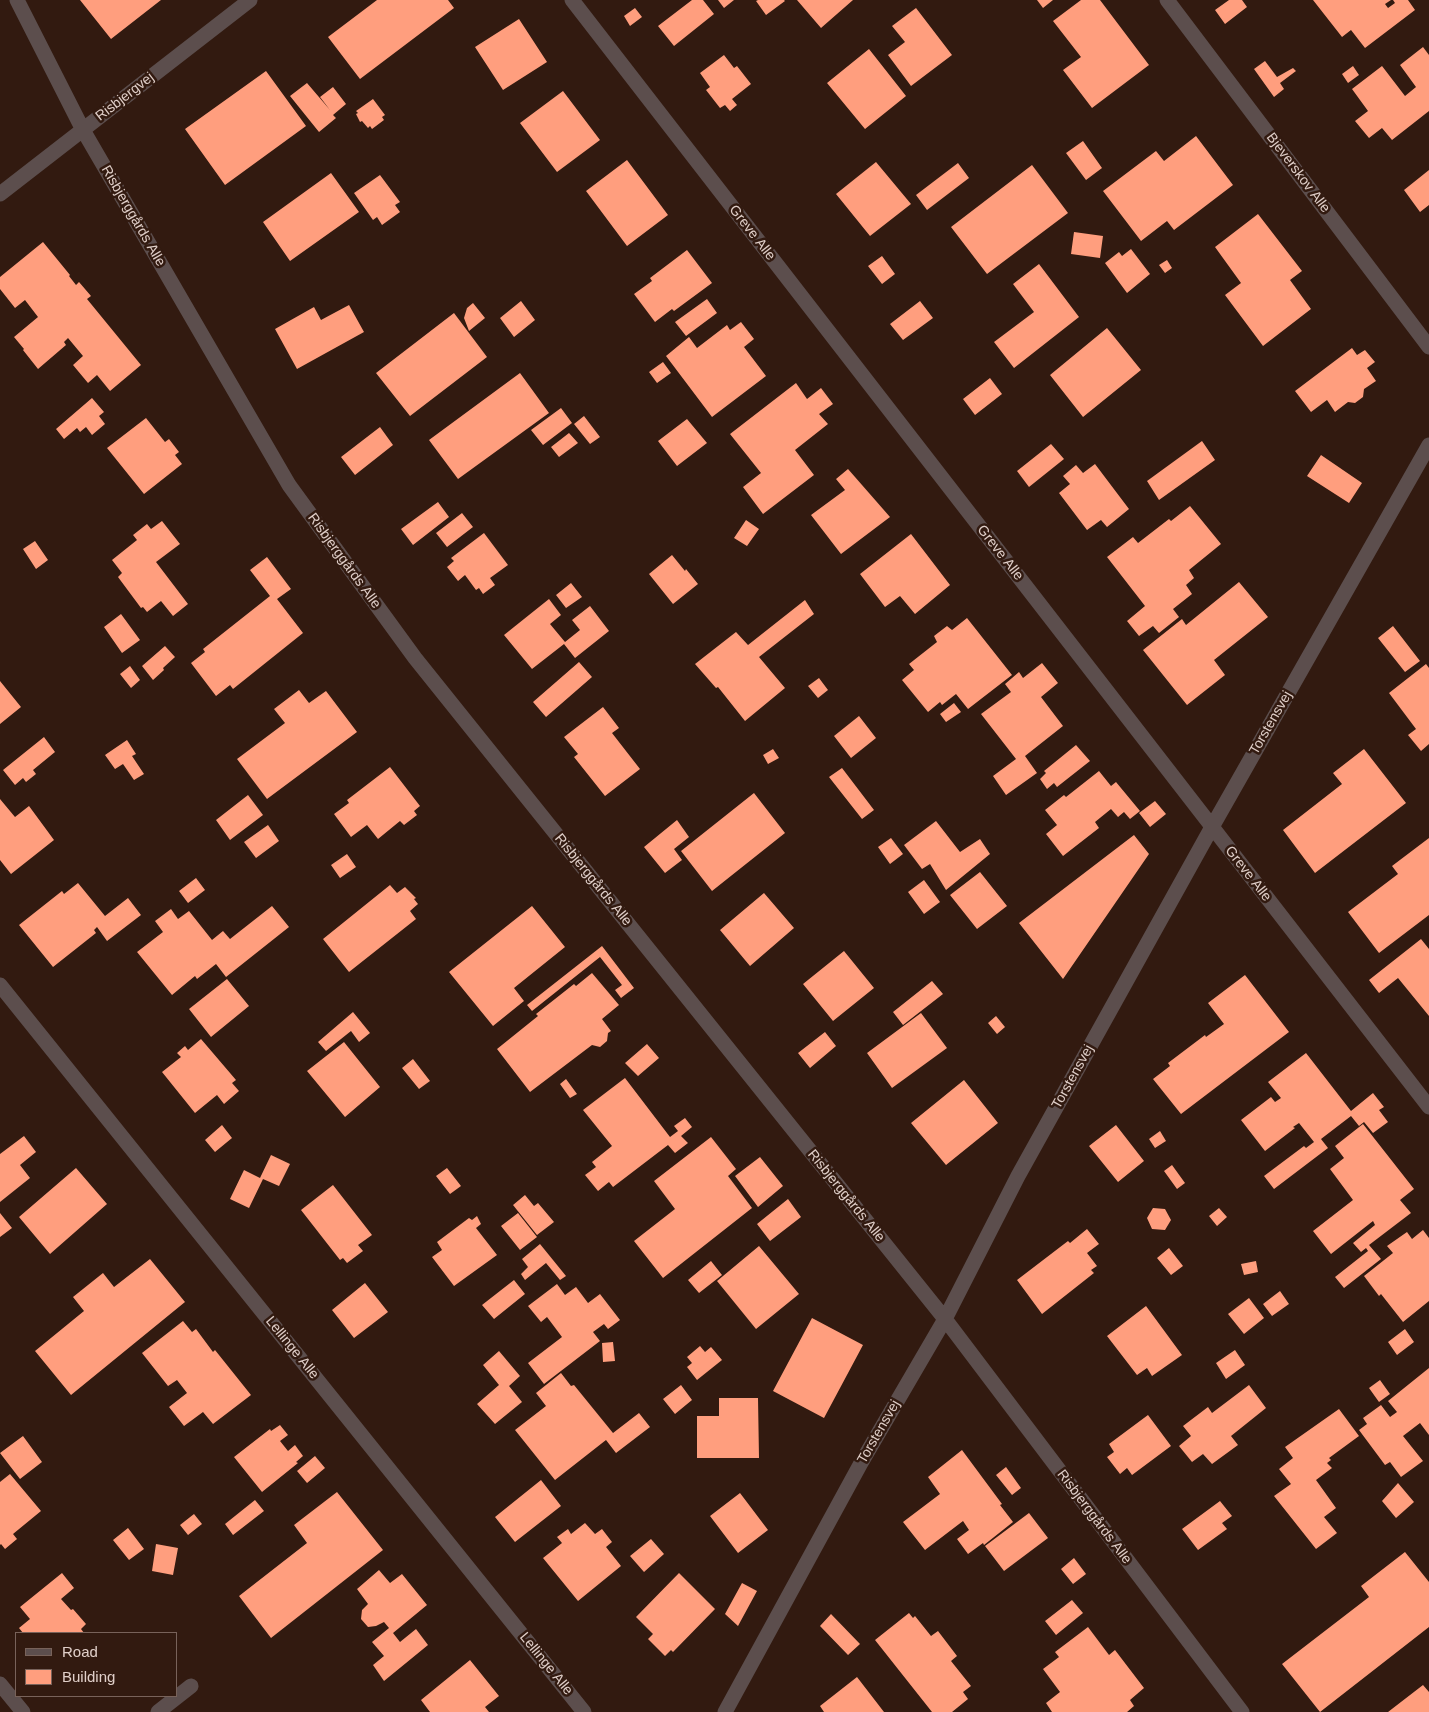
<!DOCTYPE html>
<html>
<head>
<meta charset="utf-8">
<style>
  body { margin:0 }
  #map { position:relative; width:1429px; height:1712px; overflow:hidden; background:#321a10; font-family:Arial,sans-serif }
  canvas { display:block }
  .legend { position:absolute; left:15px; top:1632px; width:162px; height:65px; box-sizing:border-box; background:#321a10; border:1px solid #78625a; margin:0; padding:6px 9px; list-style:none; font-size:15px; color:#e0cfc9 }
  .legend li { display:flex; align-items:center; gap:10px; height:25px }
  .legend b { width:25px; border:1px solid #78625a }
</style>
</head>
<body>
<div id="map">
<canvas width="1429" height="1712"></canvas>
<ul class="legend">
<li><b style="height:6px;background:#5c4e4d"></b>Road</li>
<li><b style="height:14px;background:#ff9e7e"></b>Building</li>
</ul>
</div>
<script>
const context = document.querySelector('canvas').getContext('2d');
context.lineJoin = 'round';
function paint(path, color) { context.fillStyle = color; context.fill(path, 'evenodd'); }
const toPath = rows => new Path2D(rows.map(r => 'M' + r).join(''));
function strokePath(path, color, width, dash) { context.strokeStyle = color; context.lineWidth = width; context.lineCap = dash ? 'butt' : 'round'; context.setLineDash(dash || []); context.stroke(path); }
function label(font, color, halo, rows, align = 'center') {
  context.font = font + ' Arial,sans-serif'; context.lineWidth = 5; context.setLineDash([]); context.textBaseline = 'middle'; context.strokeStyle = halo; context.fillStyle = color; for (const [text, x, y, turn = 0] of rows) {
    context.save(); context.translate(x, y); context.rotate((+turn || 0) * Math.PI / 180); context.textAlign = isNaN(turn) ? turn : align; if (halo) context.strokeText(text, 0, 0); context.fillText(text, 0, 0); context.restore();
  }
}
const building = toPath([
  [80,0,161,0,111,39],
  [377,0,448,0,454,8,360,79,328,37],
  [692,0,703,0,714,14,674,46,658,26],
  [718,0,734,0,724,8],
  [758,0,784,0,785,1,766,15,756,1],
  [797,0,853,0,821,28],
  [1037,0,1053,0,1043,8],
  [1081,0,1100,0,1149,65,1092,108,1063,70,1081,57,1053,21],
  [1229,0,1242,0,1247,7,1225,24,1215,10],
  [1313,0,1391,0,1385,4,1388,8,1395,3,1393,0,1408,0,1415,10,1365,48,1351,30,1342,37],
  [635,8,642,17,630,26,624,16],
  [916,8,952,55,911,86,888,55,905,42,892,26],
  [519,19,547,62,503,90,475,47],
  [1423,47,1429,55,1429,111,1392,140,1382,128,1369,138,1355,121,1368,111,1352,89,1382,66,1405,96,1416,87,1400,65],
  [869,49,906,96,865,129,827,83],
  [724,55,734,68,737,66,751,84,732,99,737,105,730,111,725,105,720,108,706,90,710,87,700,73],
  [1265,61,1277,77,1293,68,1296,71,1280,83,1284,89,1274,97,1254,69],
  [1353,66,1359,75,1348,83,1342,74],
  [266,71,306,126,225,185,185,129],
  [307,83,330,110,320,97,333,87,346,104,333,115,336,118,319,132,290,96],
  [563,91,600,140,557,172,520,123],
  [373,99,385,115,382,117,384,120,372,129,370,126,368,128,362,121,360,122,356,114,358,113,356,111],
  [1196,136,1233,185,1174,230,1167,221,1141,241,1103,191,1156,151,1164,161],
  [1083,141,1102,168,1086,180,1066,153],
  [627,160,668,215,627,246,586,191],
  [876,162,911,204,870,236,836,194],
  [958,163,969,178,927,210,916,195],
  [1032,165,1068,213,987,274,951,227],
  [1429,170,1429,205,1420,212,1404,190],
  [331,173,359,212,290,261,263,222],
  [380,175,400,202,395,205,400,212,382,225,377,217,373,220,354,193],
  [1258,214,1302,271,1290,280,1311,309,1263,346,1225,295,1241,283,1215,247],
  [1074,232,1103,236,1100,258,1071,254],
  [43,242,70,275,69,276,76,285,79,282,91,296,87,299,141,365,110,391,97,375,88,383,73,365,83,356,68,338,64,342,66,345,38,369,23,350,24,349,14,337,38,317,25,300,15,308,0,289,0,277],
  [1131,249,1150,274,1127,293,1105,263,1119,252,1122,256],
  [687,250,712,283,674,311,672,309,655,322,634,294,652,281,650,278],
  [882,256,895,274,882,284,868,266],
  [1167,260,1172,268,1165,273,1159,265],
  [1039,264,1079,317,1014,368,994,342,1034,312,1013,284],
  [707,299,717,313,686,336,675,322],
  [521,301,535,320,514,337,500,318],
  [920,301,933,318,903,340,890,324],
  [473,303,485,318,469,331,464,318,467,308],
  [349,305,364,332,297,369,275,329,314,307,321,320],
  [454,313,487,357,410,416,376,373],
  [741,322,754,339,744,347,766,376,712,417,666,356,689,337,697,348,727,325,730,330],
  [1107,328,1141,370,1083,417,1050,375],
  [1352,348,1357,355,1365,350,1375,362,1367,368,1376,381,1364,389,1363,397,1355,403,1348,402,1335,412,1327,400,1311,412,1295,391],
  [663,362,671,373,657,383,649,372],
  [520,373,549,413,458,479,429,440],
  [990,378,1002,394,975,415,963,399],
  [796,383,807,399,821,388,833,404,819,414,828,424,795,450,814,475,763,514,743,487,761,473,730,434],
  [92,398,104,412,99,416,105,424,92,435,86,427,80,432,77,428,64,439,56,429],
  [561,408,572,423,543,445,531,430],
  [584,416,600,437,590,444,574,424],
  [146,418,165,442,169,439,179,452,175,455,182,464,144,494,107,448],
  [687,419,707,443,677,466,658,441],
  [380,427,393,445,355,475,341,457],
  [569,433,578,443,559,457,551,447],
  [1202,441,1215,460,1159,500,1147,481],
  [1051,444,1064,459,1029,487,1017,471],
  [1321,455,1362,483,1349,503,1307,476],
  [1095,464,1129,509,1107,527,1101,520,1087,530,1059,493,1070,484,1063,476,1076,465,1083,473],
  [848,469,890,517,841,554,811,515,845,490,836,479],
  [438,502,449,517,413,545,401,529],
  [1190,506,1221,544,1189,570,1194,578,1186,585,1192,594,1173,609,1179,617,1159,633,1153,626,1139,636,1127,621,1145,606,1107,557,1133,537,1138,543,1169,519,1171,521],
  [462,513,473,527,447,547,436,533],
  [746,520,759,529,747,546,734,538],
  [162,521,180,544,156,562,188,604,173,616,161,601,147,612,143,607,141,608,118,577,122,573,112,560,137,540,133,535,147,524,151,529],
  [484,533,508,565,490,578,495,585,483,594,479,588,476,590,465,575,458,581,447,567,454,561,451,558],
  [911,534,950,585,915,614,900,596,885,607,860,574],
  [35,541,48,560,36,569,23,549],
  [672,555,685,571,686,569,698,584,673,604,649,574],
  [267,557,291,589,277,599,303,633,233,689,230,685,216,696,191,663,205,652,203,649,270,596,250,570],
  [1239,582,1268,617,1214,660,1225,675,1187,705,1143,650,1182,619,1186,625],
  [571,583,582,597,566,608,556,595],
  [549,599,561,615,550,624,565,642,580,630,572,620,590,606,609,631,575,658,564,644,532,669,504,635],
  [805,600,814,614,759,657,785,688,745,721,718,687,716,688,695,664,736,632,748,645],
  [121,614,140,640,122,653,104,627],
  [967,618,1012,675,968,709,956,694,942,705,940,702,928,712,902,680,914,670,909,664,937,642,934,636,947,626,952,630],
  [1393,626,1420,661,1405,672,1378,638],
  [165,646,175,657,163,668,164,670,153,680,142,666],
  [579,662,592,677,546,717,533,702],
  [1042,663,1058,683,1041,697,1063,726,1025,756,1037,773,1006,795,993,776,1016,759,981,714,1011,692,1005,684,1019,672,1023,678],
  [1426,664,1429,668,1429,744,1421,751,1408,735,1416,729,1389,693],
  [130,666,140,680,131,688,120,674],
  [819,678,828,690,818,698,808,686],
  [0,681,21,707,0,724],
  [299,690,309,703,326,691,357,732,267,799,237,759,285,723,274,709],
  [954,703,961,712,946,722,940,714],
  [603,707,619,728,612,733,640,769,605,796,574,757,578,754,564,737],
  [859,716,876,738,851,758,834,736],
  [44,737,55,752,33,770,36,774,26,782,23,778,15,785,3,770],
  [127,740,136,754,132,756,144,774,134,780,123,764,115,769,105,755],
  [1076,745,1090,761,1057,787,1054,783,1047,789,1040,779,1046,773,1044,771],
  [773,749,779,758,768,764,763,755],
  [1364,749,1406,803,1315,873,1283,830,1342,784,1333,773],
  [390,767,420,806,414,811,417,815,404,825,400,821,378,839,367,825,351,837,334,814,349,803,347,800],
  [842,768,874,810,862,819,829,777],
  [1099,771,1111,786,1116,782,1140,811,1130,819,1124,812,1118,817,1111,809,1095,822,1099,828,1063,856,1046,834,1057,825,1045,810,1064,795,1066,797],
  [754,793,785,833,712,891,681,851],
  [248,795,263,815,230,840,216,820],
  [0,799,15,817,29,806,54,840,11,874,0,860],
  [1155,801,1166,814,1150,827,1139,813],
  [677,820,689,837,674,849,682,860,665,873,644,847],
  [936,821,960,852,980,839,990,854,946,890,930,864,922,869,904,845],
  [268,825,279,841,256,858,244,842],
  [1134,835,1149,854,1063,979,1019,923],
  [891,838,903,854,890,864,878,847],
  [1429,838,1429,915,1379,953,1348,912,1398,874,1392,866],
  [347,854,356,867,340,878,331,865],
  [980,872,1007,906,977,929,950,895],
  [196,878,205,890,188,903,179,891],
  [924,880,940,902,924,914,908,892],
  [78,883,105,916,128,898,141,915,107,941,97,927,94,930,96,933,53,967,19,925,62,891,64,894],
  [390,885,397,893,405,887,416,898,414,899,418,904,410,911,416,919,349,972,323,939],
  [764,893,794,928,750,966,720,930],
  [272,906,289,927,226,977,216,964,197,979,195,976,172,995,137,952,163,932,155,921,171,909,178,919,189,911,212,940,223,931,230,939],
  [532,906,565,947,514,988,524,1001,493,1026,449,972],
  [1421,939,1429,949,1429,1016,1398,978,1379,993,1369,980],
  [602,946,634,988,621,998,615,990,622,985,600,957,532,1011,527,1005],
  [844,951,874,988,833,1021,803,984],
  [592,973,619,1005,602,1019,611,1031,608,1033,607,1041,600,1047,592,1045,530,1092,497,1049,538,1016,536,1014,574,984,576,986],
  [1245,975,1289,1032,1181,1114,1153,1079,1170,1066,1168,1063,1205,1035,1206,1037,1224,1024,1208,1003],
  [227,979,249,1006,211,1037,189,1009],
  [932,981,943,994,903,1025,893,1012],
  [353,1012,370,1033,359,1042,351,1031,326,1051,318,1042],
  [921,1013,947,1048,892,1088,867,1053],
  [996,1016,1005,1027,997,1034,988,1023],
  [825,1032,836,1046,810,1068,798,1053],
  [201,1039,236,1080,232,1083,239,1091,224,1104,217,1095,195,1113,162,1072,181,1057,177,1053,185,1046,188,1050],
  [344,1042,380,1087,345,1117,307,1071],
  [647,1044,659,1058,638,1076,625,1063],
  [1306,1053,1351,1111,1373,1093,1384,1107,1379,1110,1388,1122,1373,1133,1364,1122,1359,1126,1351,1116,1321,1139,1328,1148,1274,1189,1264,1176,1304,1146,1306,1148,1314,1142,1299,1123,1293,1127,1295,1128,1265,1151,1241,1120,1271,1097,1275,1102,1281,1098,1268,1082],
  [413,1059,430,1081,419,1089,402,1068],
  [625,1078,670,1137,678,1131,674,1126,685,1118,692,1127,681,1136,688,1143,675,1153,668,1145,613,1187,609,1182,598,1191,585,1175,596,1167,592,1162,612,1146,583,1110],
  [566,1079,577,1094,570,1098,560,1084],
  [964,1080,998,1123,946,1165,911,1123],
  [1363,1124,1414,1189,1400,1200,1411,1213,1369,1245,1381,1259,1344,1288,1335,1277,1368,1251,1366,1248,1361,1252,1353,1243,1375,1225,1373,1221,1331,1254,1313,1231,1353,1200,1330,1169,1344,1158,1335,1146],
  [222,1125,232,1138,215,1152,205,1140],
  [1116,1125,1144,1161,1118,1182,1089,1146],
  [1160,1131,1166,1141,1155,1148,1149,1139],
  [24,1136,36,1152,20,1165,30,1178,0,1202,0,1154],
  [711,1137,736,1169,728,1176,752,1208,663,1278,634,1241,675,1209,654,1181],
  [271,1155,290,1164,279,1186,263,1179,249,1208,230,1199,244,1170,260,1178],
  [760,1157,783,1186,758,1207,735,1176],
  [1172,1165,1185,1183,1177,1189,1164,1171],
  [76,1168,107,1204,50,1254,19,1217],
  [447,1168,461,1186,450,1194,436,1176],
  [333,1185,372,1235,358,1245,363,1251,347,1263,343,1258,340,1260,301,1210],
  [525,1195,534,1206,538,1203,554,1222,537,1235,513,1205],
  [788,1199,801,1217,770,1241,757,1224],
  [1153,1208,1165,1209,1171,1220,1165,1230,1152,1229,1147,1218],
  [1219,1208,1227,1217,1217,1226,1209,1216],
  [0,1213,12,1228,0,1237],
  [518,1213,537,1237,520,1250,501,1226],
  [477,1216,481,1224,476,1228,497,1255,454,1286,432,1257,442,1250,437,1242,469,1218,472,1220],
  [1087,1229,1099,1244,1087,1253,1097,1266,1091,1270,1094,1273,1042,1314,1017,1280,1068,1241,1070,1243],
  [1423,1230,1429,1238,1429,1301,1403,1322,1381,1294,1379,1296,1364,1276,1393,1253,1387,1246,1407,1232,1412,1239],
  [540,1244,566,1276,560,1280,546,1263,525,1280,521,1274,528,1267,522,1259],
  [759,1246,799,1294,756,1329,717,1281],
  [1169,1248,1183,1266,1171,1275,1157,1258],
  [150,1259,185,1302,71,1395,35,1351,84,1311,73,1297,103,1273,114,1287],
  [711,1261,722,1275,699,1293,688,1280],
  [1256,1261,1258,1272,1244,1275,1241,1264],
  [514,1280,525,1294,494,1319,482,1305],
  [365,1283,388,1312,354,1338,332,1310],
  [557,1284,565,1295,576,1287,588,1303,600,1294,620,1320,608,1329,604,1324,593,1332,600,1341,544,1384,528,1363,562,1337,547,1317,541,1322,528,1306],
  [1280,1291,1289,1304,1272,1316,1263,1304],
  [1249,1298,1264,1318,1244,1334,1228,1314],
  [1146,1306,1182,1355,1152,1376,1147,1368,1137,1375,1107,1336],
  [812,1318,863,1345,824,1418,773,1391],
  [183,1321,192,1332,196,1329,213,1352,215,1350,251,1395,213,1424,203,1412,184,1426,169,1407,187,1393,177,1380,168,1386,142,1353],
  [1405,1329,1414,1342,1397,1355,1388,1342],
  [613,1342,615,1361,603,1362,602,1343],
  [700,1346,705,1352,711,1347,722,1360,697,1380,687,1367,692,1363,687,1357],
  [1235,1350,1245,1365,1226,1379,1216,1363],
  [499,1351,520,1376,509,1386,522,1402,495,1424,477,1404,499,1385,483,1365],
  [1429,1368,1429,1435,1420,1423,1403,1436,1423,1461,1401,1477,1390,1462,1385,1465,1359,1430,1367,1424,1363,1418,1381,1405,1390,1417,1397,1412,1388,1401],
  [561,1373,571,1386,574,1385,613,1433,639,1413,650,1427,616,1453,606,1440,555,1480,515,1430,546,1406,536,1393],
  [1380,1380,1390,1394,1379,1402,1369,1388],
  [681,1385,692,1400,675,1414,663,1399],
  [1249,1385,1266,1408,1231,1436,1238,1445,1212,1464,1203,1454,1192,1462,1179,1446,1191,1436,1183,1426,1208,1407,1212,1413],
  [719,1398,758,1398,759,1458,697,1458,697,1416,719,1416],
  [1339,1409,1359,1436,1329,1458,1331,1460,1327,1463,1332,1468,1316,1480,1336,1508,1324,1517,1337,1533,1316,1549,1274,1496,1291,1484,1279,1469,1293,1458,1285,1447],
  [1148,1415,1171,1446,1132,1475,1127,1468,1120,1474,1107,1457,1114,1452,1109,1444],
  [280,1425,288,1435,280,1441,288,1451,295,1445,303,1456,296,1462,298,1463,262,1492,234,1457,270,1429,271,1431],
  [23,1436,42,1462,20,1479,0,1453],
  [962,1450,1002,1504,1000,1505,1013,1522,984,1545,983,1543,968,1554,957,1539,969,1530,963,1521,925,1550,903,1522,940,1494,928,1477],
  [315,1456,325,1468,307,1483,297,1471],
  [1006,1467,1021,1488,1012,1495,996,1475],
  [10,1474,41,1511,13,1534,17,1539,5,1549,1,1544,0,1545,0,1482],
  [541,1480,561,1506,515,1542,495,1517],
  [1398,1483,1414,1502,1396,1518,1382,1501],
  [337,1492,383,1550,271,1638,239,1596,307,1543,294,1525],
  [740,1493,768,1530,738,1553,710,1516],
  [255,1500,264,1511,233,1535,225,1524],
  [1220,1501,1232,1516,1222,1523,1227,1529,1198,1550,1182,1529],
  [1029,1513,1048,1538,1004,1571,985,1546],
  [194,1514,202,1524,188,1535,180,1525],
  [585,1523,595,1534,602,1529,612,1542,606,1547,621,1566,578,1601,543,1558,562,1543,557,1537,568,1529,571,1534],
  [128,1528,144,1549,129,1560,113,1540],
  [651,1539,664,1554,644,1572,630,1556],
  [156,1544,178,1548,173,1575,152,1571],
  [1405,1552,1429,1582,1429,1627,1320,1712,1282,1664,1369,1597,1361,1586],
  [1074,1558,1086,1574,1073,1584,1061,1569],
  [379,1570,390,1583,402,1574,427,1605,393,1633,400,1642,416,1629,428,1645,384,1681,373,1665,384,1656,372,1642,389,1628,384,1622,376,1626,368,1627,361,1619,362,1610,368,1604,357,1589],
  [62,1573,74,1588,61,1599,71,1610,73,1609,86,1624,81,1629,84,1633,23,1633,19,1628,30,1619,20,1607],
  [679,1573,715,1609,673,1652,671,1650,665,1656,648,1639,653,1634,636,1617],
  [742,1583,757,1591,738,1626,725,1614],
  [1072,1600,1083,1613,1056,1635,1045,1621],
  [909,1613,913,1618,915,1616,931,1636,938,1631,957,1656,951,1661,971,1686,963,1692,968,1699,952,1712,932,1712,875,1640],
  [831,1614,860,1644,848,1655,820,1626],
  [1088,1627,1109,1655,1115,1650,1144,1688,1130,1700,1134,1706,1127,1712,1052,1712,1046,1703,1060,1692,1043,1669,1059,1657,1055,1652],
  [470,1660,499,1696,485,1707,489,1712,430,1712,421,1700],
  [857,1677,884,1712,824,1712,820,1706],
  [1423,1685,1429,1692,1429,1712,1388,1712]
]);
const minor = toPath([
  [17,0,83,130,289,485,415,658,945,1319,1242,1712],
  [572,0,1429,1107],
  [1167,0,1429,347],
  [0,194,250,0],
  [0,985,584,1712],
  [0,1684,23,1712],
  [158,1712,191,1686],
  [725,1712,861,1463,945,1319,1018,1176,1212,827,1429,445]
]);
const streetNames = [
  ["Risbjergvej",125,97,-38],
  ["Bjeverskov Alle",1298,173,53],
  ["Risbjerggårds Alle",133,216,60],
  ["Greve Alle",752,233,52],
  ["Greve Alle",1000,553,52],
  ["Risbjerggårds Alle",344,561,54],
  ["Torstensvej",1271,723,-60],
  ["Greve Alle",1248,874,52],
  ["Risbjerggårds Alle",593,880,51],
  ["Torstensvej",1073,1077,-61],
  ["Risbjerggårds Alle",846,1196,51],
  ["Lellinge Alle",292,1348,51],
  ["Torstensvej",879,1432,-60],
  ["Risbjerggårds Alle",1094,1517,53],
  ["Lellinge Alle",546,1664,51]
];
paint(building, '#ff9e7e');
strokePath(minor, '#5c4e4d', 15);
label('14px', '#e0cfc9', '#321a10', streetNames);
</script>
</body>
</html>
